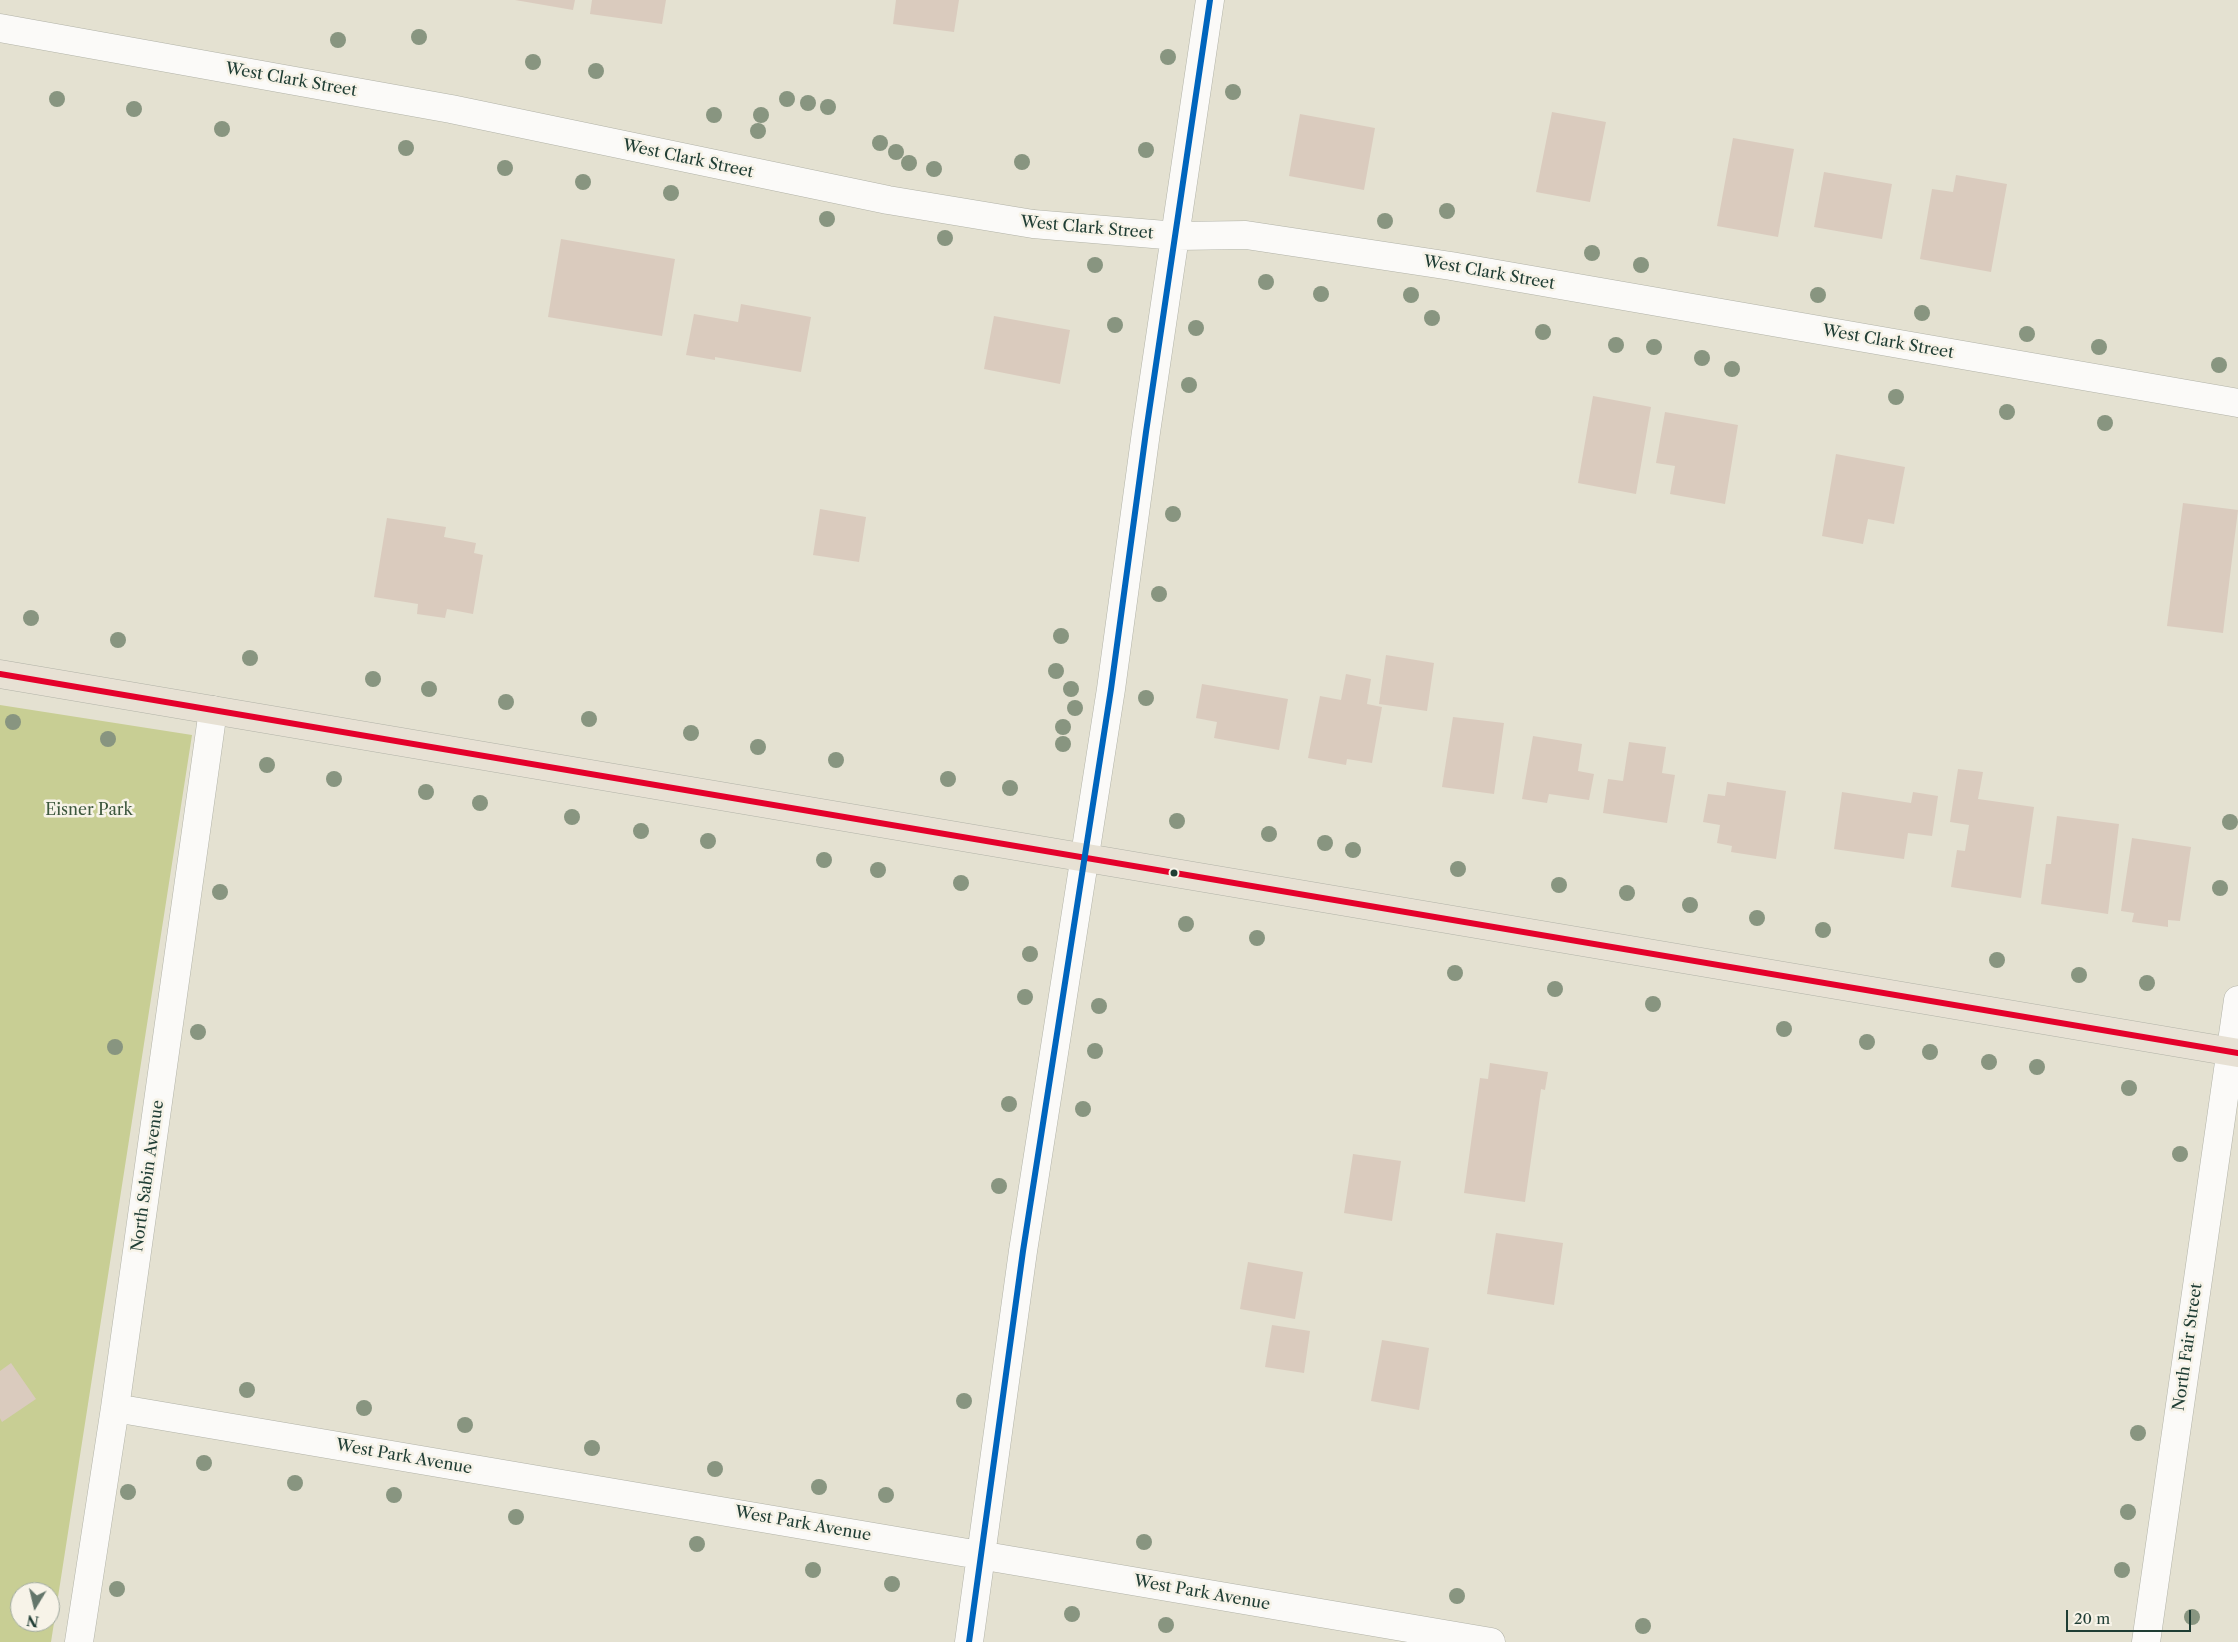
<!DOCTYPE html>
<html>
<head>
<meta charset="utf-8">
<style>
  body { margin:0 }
  #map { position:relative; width:2238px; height:1642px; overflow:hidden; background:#e4e1d1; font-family:"Libre Caslon Text",serif }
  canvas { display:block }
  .north { position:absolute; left:10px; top:1582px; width:50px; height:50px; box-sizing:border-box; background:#f7f3e8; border:1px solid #a1aaa0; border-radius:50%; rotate:189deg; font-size:14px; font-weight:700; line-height:20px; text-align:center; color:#1f3d34 }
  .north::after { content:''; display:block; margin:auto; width:18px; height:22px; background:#64766b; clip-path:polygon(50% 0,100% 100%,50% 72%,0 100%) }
  .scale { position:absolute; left:2066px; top:1610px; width:125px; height:22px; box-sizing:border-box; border:2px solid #1f3d34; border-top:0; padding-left:6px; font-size:15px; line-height:18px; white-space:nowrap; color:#1f3d34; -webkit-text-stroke:4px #f7f3e8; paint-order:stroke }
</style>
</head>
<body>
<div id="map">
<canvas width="2238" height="1642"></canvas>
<div class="north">N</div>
<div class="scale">20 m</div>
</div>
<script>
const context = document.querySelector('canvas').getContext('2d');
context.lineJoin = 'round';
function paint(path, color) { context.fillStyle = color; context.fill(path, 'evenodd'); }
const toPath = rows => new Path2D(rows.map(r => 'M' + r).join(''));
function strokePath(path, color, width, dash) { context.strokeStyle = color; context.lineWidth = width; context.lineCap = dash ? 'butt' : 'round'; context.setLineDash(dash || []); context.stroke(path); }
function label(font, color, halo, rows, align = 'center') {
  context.font = font + ' "Libre Caslon Text",serif'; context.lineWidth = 5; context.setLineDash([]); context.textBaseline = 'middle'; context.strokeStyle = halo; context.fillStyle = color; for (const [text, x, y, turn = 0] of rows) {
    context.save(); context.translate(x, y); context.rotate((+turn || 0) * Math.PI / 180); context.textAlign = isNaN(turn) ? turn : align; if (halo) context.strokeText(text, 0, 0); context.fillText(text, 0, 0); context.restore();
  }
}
const green = toPath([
  [0,705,192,735,51,1642,0,1642],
  [20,1592,50,1592,50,1622,20,1622]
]);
const building = toPath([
  [515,0,575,0,573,10],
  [592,0,666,0,662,24,590,14],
  [896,0,959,0,954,32,893,24],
  [1552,112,1606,122,1590,202,1536,192],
  [1300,114,1375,128,1364,190,1289,176],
  [1733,138,1794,149,1778,237,1717,226],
  [1824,172,1892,184,1882,239,1814,227],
  [1956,175,2007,184,1991,272,1920,259,1932,189,1953,192],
  [561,239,675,259,662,336,548,317],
  [741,304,811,317,801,372,715,357,715,360,686,355,694,314,738,322],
  [994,316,1070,330,1060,384,984,369],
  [1593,396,1651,407,1636,494,1578,483],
  [1665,412,1738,425,1725,504,1670,494,1675,466,1656,463],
  [1836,454,1905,467,1894,524,1868,519,1863,544,1822,536],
  [2183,503,2238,510,2223,633,2167,626],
  [820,509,866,517,859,562,813,555],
  [387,518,446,527,444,537,476,543,474,553,483,555,473,614,447,609,445,618,417,614,418,604,374,597],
  [1386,655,1434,663,1427,711,1379,704],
  [1346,674,1371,679,1367,704,1382,707,1372,763,1347,759,1346,765,1308,758,1320,696,1341,700],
  [1202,684,1288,699,1279,750,1214,738,1217,722,1196,718],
  [1453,717,1504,723,1494,794,1442,787],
  [1533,736,1582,744,1578,771,1594,774,1589,800,1549,794,1547,803,1522,799],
  [1629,742,1666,747,1662,773,1675,775,1667,823,1603,813,1608,779,1623,781],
  [1958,769,1983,772,1978,799,2034,807,2021,898,1951,887,1957,850,1965,851,1969,825,1950,822],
  [1727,782,1786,791,1776,859,1731,852,1732,846,1717,843,1720,825,1703,822,1708,794,1725,796],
  [1842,792,1911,803,1913,792,1938,796,1932,836,1908,833,1904,859,1834,849],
  [2057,816,2119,824,2108,914,2041,904,2046,864,2051,864],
  [2132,838,2191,847,2180,921,2168,920,2168,927,2132,922,2134,913,2121,911],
  [1490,1063,1548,1072,1545,1090,1541,1089,1525,1202,1464,1193,1480,1078,1488,1079],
  [1353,1154,1401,1161,1392,1221,1344,1213],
  [1496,1233,1563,1243,1554,1305,1487,1294],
  [1248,1262,1303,1272,1295,1319,1240,1309],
  [1272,1325,1310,1331,1304,1373,1265,1367],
  [1382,1340,1429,1348,1419,1410,1371,1401],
  [11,1363,36,1399,2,1422,0,1418,0,1371]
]);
const minor = toPath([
  [0,28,451,109,888,200,1033,224,1177,236,1246,235,1451,266,2238,403],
  [115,1408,1491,1642],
  [79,1642,115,1408,213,710],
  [969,1642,1023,1251,1111,689,1146,432,1210,0],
  [2146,1642,2238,1000]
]);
const major = toPath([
  [0,674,2238,1053]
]);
const bus1 = toPath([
  [0,674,2238,1053]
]);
const bus2 = toPath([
  [969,1642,1023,1251,1111,689,1146,432,1210,0]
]);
const trees = [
  [419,37],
  [338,40],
  [1168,57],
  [533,62],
  [596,71],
  [1233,92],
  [57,99],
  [787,99],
  [808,103],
  [828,107],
  [134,109],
  [714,115],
  [761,115],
  [222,129],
  [758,131],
  [880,143],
  [406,148],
  [1146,150],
  [896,152],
  [1022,162],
  [909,163],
  [505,168],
  [934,169],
  [583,182],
  [671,193],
  [1447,211],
  [827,219],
  [1385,221],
  [945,238],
  [1592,253],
  [1095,265],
  [1641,265],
  [1266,282],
  [1321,294],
  [1411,295],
  [1818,295],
  [1922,313],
  [1432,318],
  [1115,325],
  [1196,328],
  [1543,332],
  [2027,334],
  [1616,345],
  [1654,347],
  [2099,347],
  [1702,358],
  [2219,365],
  [1732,369],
  [1189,385],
  [1896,397],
  [2007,412],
  [2105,423],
  [1173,514],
  [1159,594],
  [31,618],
  [1061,636],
  [118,640],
  [250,658],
  [1056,671],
  [373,679],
  [429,689],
  [1071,689],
  [1146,698],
  [506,702],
  [1075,708],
  [589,719],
  [13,722],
  [1063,727],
  [691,733],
  [108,739],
  [1063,744],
  [758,747],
  [836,760],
  [267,765],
  [334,779],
  [948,779],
  [1010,788],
  [426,792],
  [480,803],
  [572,817],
  [1177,821],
  [2230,822],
  [641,831],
  [1269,834],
  [708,841],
  [1325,843],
  [1353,850],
  [824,860],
  [1458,869],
  [878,870],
  [961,883],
  [1559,885],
  [2220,888],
  [220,892],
  [1627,893],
  [1690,905],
  [1757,918],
  [1186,924],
  [1823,930],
  [1257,938],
  [1030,954],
  [1997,960],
  [1455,973],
  [2079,975],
  [2147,983],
  [1555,989],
  [1025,997],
  [1653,1004],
  [1099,1006],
  [1784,1029],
  [198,1032],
  [1867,1042],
  [115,1047],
  [1095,1051],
  [1930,1052],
  [1989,1062],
  [2037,1067],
  [2129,1088],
  [1009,1104],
  [1083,1109],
  [2180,1154],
  [999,1186],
  [247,1390],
  [964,1401],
  [364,1408],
  [465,1425],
  [2138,1433],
  [592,1448],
  [204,1463],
  [715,1469],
  [295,1483],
  [819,1487],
  [128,1492],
  [394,1495],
  [886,1495],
  [2128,1512],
  [516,1517],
  [1144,1542],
  [697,1544],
  [813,1570],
  [2122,1570],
  [892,1584],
  [117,1589],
  [1457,1596],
  [1072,1614],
  [2192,1617],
  [1166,1625],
  [1643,1626]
];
const markers = [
  [1174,873,4.5,"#1f3d34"]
];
const streetNames = [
  ["West Clark Street",291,80,10],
  ["West Clark Street",688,159,12],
  ["West Clark Street",1087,228,5],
  ["West Clark Street",1489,273,10],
  ["West Clark Street",1888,342,10],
  ["North Sabin Avenue",148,1176,-82],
  ["North Fair Street",2188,1347,-82],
  ["West Park Avenue",404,1457,10],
  ["West Park Avenue",803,1524,10],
  ["West Park Avenue",1202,1593,10]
];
const parkNames = [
  ["Eisner Park",89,810]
];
paint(green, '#c8ce94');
paint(building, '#dacbbe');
strokePath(minor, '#b1b2a7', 29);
strokePath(major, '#b1b2a7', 29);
strokePath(minor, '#fbfaf8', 28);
strokePath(major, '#e7e1d4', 28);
strokePath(bus1, '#e4002b', 6);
strokePath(bus2, '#0065bd', 6);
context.fillStyle = '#889580';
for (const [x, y] of trees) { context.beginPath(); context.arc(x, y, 8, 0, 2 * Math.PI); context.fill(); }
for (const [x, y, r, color] of markers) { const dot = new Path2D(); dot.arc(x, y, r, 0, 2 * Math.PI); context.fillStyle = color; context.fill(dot); strokePath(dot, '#f7f3e8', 2); }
label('16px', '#1f3d34', '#f7f3e8', streetNames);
label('16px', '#3c573d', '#f7f3e8', parkNames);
</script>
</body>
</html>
